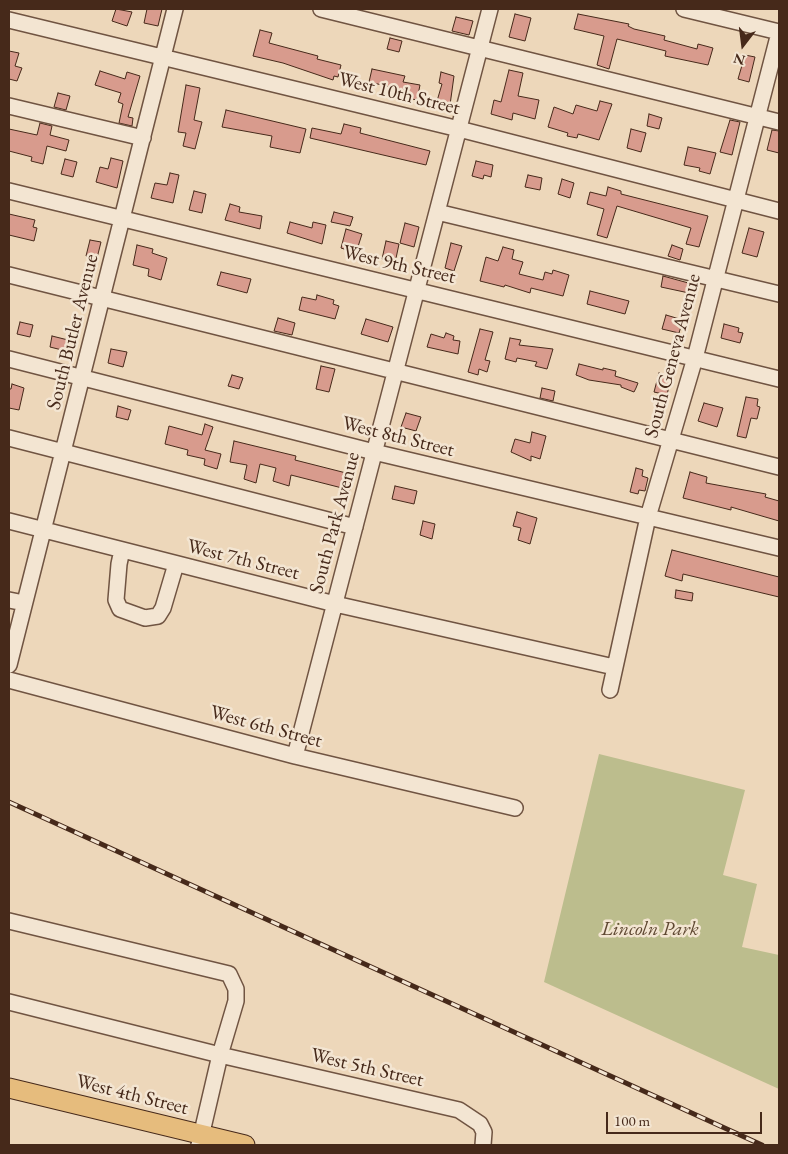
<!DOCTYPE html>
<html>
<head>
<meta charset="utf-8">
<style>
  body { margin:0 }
  #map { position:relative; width:788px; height:1154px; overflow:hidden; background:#edd7ba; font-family:"EB Garamond",serif }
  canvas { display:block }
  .frame { position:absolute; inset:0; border:10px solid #46291a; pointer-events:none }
  .north { position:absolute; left:718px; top:20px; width:50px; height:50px; -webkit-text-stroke:4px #f3e5d2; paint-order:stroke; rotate:195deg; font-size:14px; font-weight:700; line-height:20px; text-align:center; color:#46291a }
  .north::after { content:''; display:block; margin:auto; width:18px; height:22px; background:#46291a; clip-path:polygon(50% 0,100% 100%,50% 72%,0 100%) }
  .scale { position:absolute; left:606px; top:1112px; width:156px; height:22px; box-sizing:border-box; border:2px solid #46291a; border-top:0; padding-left:6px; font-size:15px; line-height:18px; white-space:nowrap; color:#46291a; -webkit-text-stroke:4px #f3e5d2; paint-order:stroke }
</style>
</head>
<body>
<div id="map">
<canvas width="788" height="1154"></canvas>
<div class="frame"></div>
<div class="north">N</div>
<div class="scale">100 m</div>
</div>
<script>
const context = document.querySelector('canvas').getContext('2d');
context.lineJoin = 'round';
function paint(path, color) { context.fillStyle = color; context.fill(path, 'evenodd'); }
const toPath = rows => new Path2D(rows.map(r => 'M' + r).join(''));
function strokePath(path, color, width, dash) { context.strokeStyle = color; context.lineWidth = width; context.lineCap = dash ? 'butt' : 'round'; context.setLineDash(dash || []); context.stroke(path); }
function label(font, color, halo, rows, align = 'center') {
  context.font = font + ' "EB Garamond",serif'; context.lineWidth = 5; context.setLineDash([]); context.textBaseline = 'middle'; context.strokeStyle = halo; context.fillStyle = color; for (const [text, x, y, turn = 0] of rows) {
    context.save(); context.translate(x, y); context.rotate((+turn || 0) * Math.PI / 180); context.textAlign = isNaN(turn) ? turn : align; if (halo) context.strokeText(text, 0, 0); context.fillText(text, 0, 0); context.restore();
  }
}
const green = toPath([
  [599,754,745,790,723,875,757,884,742,947,779,955,779,1089,544,982]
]);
const building = toPath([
  [116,9,132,12,127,26,112,21,116,9],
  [147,9,162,9,158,26,144,23,147,9],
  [515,14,531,18,525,41,509,37,515,14],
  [578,14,629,24,628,26,634,29,665,36,664,40,697,49,698,44,713,48,708,65,665,56,666,51,617,39,609,69,597,65,604,36,574,29,578,14],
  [456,17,473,21,469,35,452,31,456,17],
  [260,30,272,33,269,43,318,56,317,59,341,65,338,77,334,76,333,80,283,63,253,56,260,30],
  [390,38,402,41,399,52,387,49,390,38],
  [9,51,19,53,15,66,22,68,17,81,9,79,9,51],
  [745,55,755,57,749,82,738,79,745,55],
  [372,69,405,76,403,82,420,85,417,100,407,98,408,91,369,82,372,69],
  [509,70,523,73,518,96,539,100,535,119,513,113,512,120,491,114,494,100,501,102,509,70],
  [100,71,125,79,127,72,140,76,128,117,133,118,132,126,119,123,123,104,118,102,121,93,95,85,100,71],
  [441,72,454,76,450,105,437,101,442,84,439,83,441,72],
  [186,85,200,88,194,120,202,122,195,149,183,146,186,133,178,132,186,85],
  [58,93,70,96,66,110,54,107,58,93],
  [600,101,612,104,599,140,578,134,577,138,567,136,568,133,548,127,554,107,573,114,576,105,597,111,600,101],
  [226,110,306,129,300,153,270,147,272,136,222,127,226,110],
  [649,114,662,118,659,129,647,126,649,114],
  [730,120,740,122,732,155,720,152,730,120],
  [40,123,52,126,50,135,69,140,66,151,47,146,43,164,31,161,32,157,9,151,9,129,37,135,40,123],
  [344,124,361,128,360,133,430,151,426,165,310,138,312,128,341,134,344,124],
  [631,129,646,133,641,152,627,148,631,129],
  [772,130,779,131,779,153,767,150,772,130],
  [688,147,716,153,710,174,699,171,700,168,684,165,688,147],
  [111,158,123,161,117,188,96,182,100,167,108,169,111,158],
  [65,159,77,162,73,177,61,174,65,159],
  [476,161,493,165,491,177,484,175,483,179,472,176,476,161],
  [170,173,179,175,173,203,151,198,155,183,167,185,170,173],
  [528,175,542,178,540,190,525,187,528,175],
  [562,179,574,183,570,198,558,194,562,179],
  [608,187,621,191,621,194,708,216,699,247,686,244,691,228,617,206,607,238,597,235,604,209,587,204,590,192,606,196,608,187],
  [194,191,206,194,202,213,189,210,194,191],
  [230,204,240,207,239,212,262,216,260,229,225,220,230,204],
  [334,212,353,217,350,226,331,222,334,212],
  [9,214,35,220,33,227,37,228,34,241,9,235,9,214],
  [290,222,312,228,313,222,326,225,322,244,287,233,290,222],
  [405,223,419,227,414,247,400,243,405,223],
  [749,228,764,232,757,257,742,253,749,228],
  [346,229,362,234,356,253,341,248,346,229],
  [90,240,101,242,97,258,86,256,90,240],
  [386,241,399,244,395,263,382,259,386,241],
  [451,243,462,246,454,271,445,268,451,243],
  [137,245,153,249,152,253,167,258,161,280,148,276,149,269,133,265,137,245],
  [672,245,683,249,680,260,668,256,672,245],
  [503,247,514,250,512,259,523,262,519,274,543,280,545,272,552,274,553,270,569,275,563,296,531,288,530,293,505,285,504,287,480,281,486,257,498,261,503,247],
  [221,272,251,279,247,293,217,285,221,272],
  [663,276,692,284,689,293,661,287,663,276],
  [590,291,629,301,625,314,587,304,590,291],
  [317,295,334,300,333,304,339,306,335,319,299,310,302,297,316,300,317,295],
  [666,315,683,320,679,333,662,329,666,315],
  [278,318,295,323,292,335,274,331,278,318],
  [366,319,393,327,388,342,361,334,366,319],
  [20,322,33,325,30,337,17,334,20,322],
  [724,324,739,328,738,332,743,333,740,343,721,338,724,324],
  [480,329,493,332,485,360,490,361,487,372,479,369,478,375,468,372,480,329],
  [446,333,454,336,453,340,460,341,458,354,427,347,431,334,444,338,446,333],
  [52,336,68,340,66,351,50,347,52,336],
  [510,338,521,340,519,345,553,349,547,369,535,366,537,362,517,358,516,362,505,359,510,338],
  [111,349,127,352,123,367,108,363,111,349],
  [579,364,603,370,603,368,616,371,615,376,638,383,636,388,634,392,621,387,621,385,589,380,576,375,579,364],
  [321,366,335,369,329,392,316,389,321,366],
  [659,373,671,377,667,395,654,392,659,373],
  [232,375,243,378,239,389,228,386,232,375],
  [12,384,24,388,19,410,9,408,9,389,11,389,12,384],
  [542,388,555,391,553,401,540,398,542,388],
  [746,397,758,399,757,406,760,407,757,419,751,418,746,438,737,436,746,397],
  [704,403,723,408,717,427,698,421,704,403],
  [118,406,131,410,128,420,116,417,118,406],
  [406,413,421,417,416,431,401,427,406,413],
  [205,424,213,427,205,450,221,454,217,469,204,465,205,459,187,455,188,450,165,444,169,426,202,435,205,424],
  [532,432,546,436,540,459,531,456,531,461,511,452,515,439,530,443,532,432],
  [234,441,296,456,295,460,354,475,350,490,291,475,289,486,273,481,276,468,260,464,256,483,244,479,247,465,230,462,234,441],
  [636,468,643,470,642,476,648,478,645,491,639,490,638,494,630,492,636,468],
  [690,472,707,477,706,483,766,494,765,497,779,501,779,521,731,507,731,510,683,498,690,472],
  [395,486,417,491,414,504,392,499,395,486],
  [517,512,537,518,530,544,518,540,521,528,513,526,517,512],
  [423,521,435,524,432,539,420,535,423,521],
  [672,550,779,577,779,597,683,574,682,581,665,576,672,550],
  [676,590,693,593,692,601,675,598,676,590]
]);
const minor = toPath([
  [321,9,779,122],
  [684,9,779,32],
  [9,20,459,129,779,211],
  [9,106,143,138],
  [9,191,779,379],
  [437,212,779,294],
  [9,275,779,467],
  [9,359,374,452,779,548],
  [9,438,355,527],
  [9,521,335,604,614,667],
  [122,550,119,564,116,600,120,609,145,618,158,616,163,608,176,564],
  [9,600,24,603],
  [9,665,175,9],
  [9,680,295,756,515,808],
  [610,690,648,517,695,358,779,33],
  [295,756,490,9],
  [9,921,229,974,236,989,236,1001,220,1055,199,1145],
  [9,1002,220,1055,459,1110,480,1124,484,1132,483,1145]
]);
const major = toPath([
  [9,1088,245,1145]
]);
const rail = toPath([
  [9,802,762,1145]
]);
const streetNames = [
  ["West 10th Street",399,94,14],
  ["West 9th Street",399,265,13],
  ["South Butler Avenue",73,332,-76],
  ["South Geneva Avenue",673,356,-75],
  ["West 8th Street",398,437,14],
  ["South Park Avenue",335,523,-75],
  ["West 7th Street",243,560,14],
  ["West 6th Street",266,727,15],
  ["West 5th Street",367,1068,13],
  ["West 4th Street",132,1095,14]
];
const parkNames = [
  ["Lincoln Park",650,930]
];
paint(green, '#bcbd8d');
paint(building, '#d89b8d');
strokePath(building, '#46291a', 1);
strokePath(minor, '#705442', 18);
strokePath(major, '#46291a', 21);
strokePath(minor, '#f3e5d2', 15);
strokePath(major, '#e6bc7d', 19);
strokePath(rail, '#46291a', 5);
strokePath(rail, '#f3e5d2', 3, [9]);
label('20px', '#46291a', '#f3e5d2', streetNames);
label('italic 20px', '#5e4731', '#f3e5d2', parkNames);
</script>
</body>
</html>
